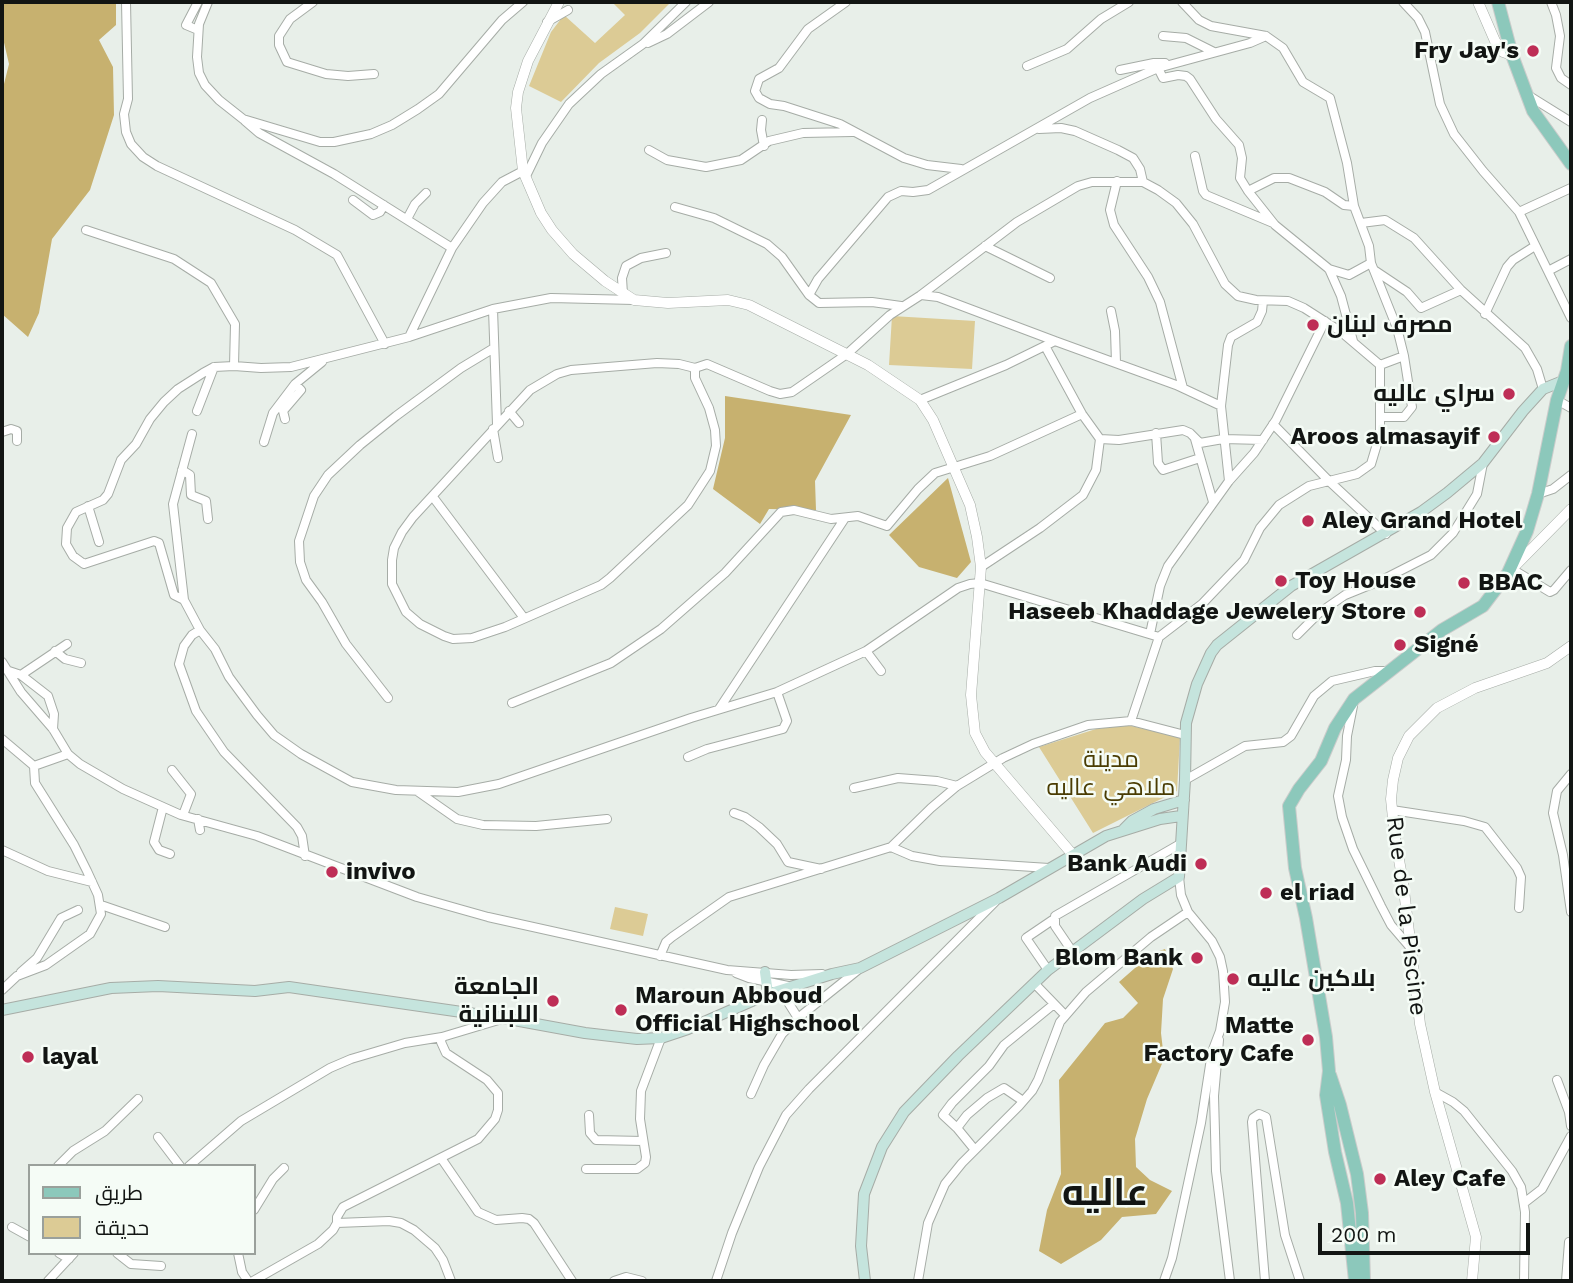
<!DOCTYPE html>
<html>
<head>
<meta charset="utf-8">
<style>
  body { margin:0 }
  #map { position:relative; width:1573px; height:1283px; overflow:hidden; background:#e8efe9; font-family:"Work Sans",Cairo,sans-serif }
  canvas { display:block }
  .frame { position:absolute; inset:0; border:4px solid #121513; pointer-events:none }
  .legend { position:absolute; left:28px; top:1164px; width:228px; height:91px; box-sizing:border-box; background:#f5fcf6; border:2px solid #9aa09b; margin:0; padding:9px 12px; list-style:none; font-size:21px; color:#121513 }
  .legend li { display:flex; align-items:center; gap:14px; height:35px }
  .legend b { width:35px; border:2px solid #9aa09b }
  .scale { position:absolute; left:1318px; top:1223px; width:212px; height:32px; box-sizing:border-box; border:4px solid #121513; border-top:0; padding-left:9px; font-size:21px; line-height:24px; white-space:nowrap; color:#121513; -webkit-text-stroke:5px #f5fcf6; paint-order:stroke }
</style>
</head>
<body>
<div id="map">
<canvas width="1573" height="1283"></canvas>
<div class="frame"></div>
<ul class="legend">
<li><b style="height:9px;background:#8cc8bb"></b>طريق</li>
<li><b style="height:19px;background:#dccb95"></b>حديقة</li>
</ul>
<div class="scale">200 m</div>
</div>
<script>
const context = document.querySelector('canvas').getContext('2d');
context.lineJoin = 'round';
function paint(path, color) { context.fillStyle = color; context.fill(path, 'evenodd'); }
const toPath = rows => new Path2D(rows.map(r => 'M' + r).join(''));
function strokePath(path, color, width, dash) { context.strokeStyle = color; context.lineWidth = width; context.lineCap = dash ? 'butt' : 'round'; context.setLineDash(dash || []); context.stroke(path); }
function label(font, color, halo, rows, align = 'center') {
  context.font = font + ' "Work Sans",Cairo,sans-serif'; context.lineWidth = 5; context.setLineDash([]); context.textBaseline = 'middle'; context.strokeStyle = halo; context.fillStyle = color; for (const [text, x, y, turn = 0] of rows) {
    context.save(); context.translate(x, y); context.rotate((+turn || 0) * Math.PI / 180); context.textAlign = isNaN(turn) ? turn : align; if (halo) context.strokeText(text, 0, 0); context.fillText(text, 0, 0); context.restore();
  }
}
const green = toPath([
  [612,2,671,2,640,33,599,63,561,102,529,86,551,32,564,15,595,43,625,15],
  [892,316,975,321,972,369,889,365],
  [1127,725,1180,737,1177,791,1093,833,1039,747,1096,729],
  [615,907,648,914,643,936,610,929]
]);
const forest = toPath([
  [2,2,116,2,116,25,99,40,113,67,114,115,90,190,52,239,39,313,28,337,2,314,2,92,9,64,2,34],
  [725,396,851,415,815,481,816,510,769,509,760,524,713,489,725,438],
  [948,478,971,562,957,578,919,567,889,535],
  [1165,949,1173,969,1163,999,1161,1033,1164,1059,1147,1099,1135,1139,1136,1167,1150,1180,1172,1191,1156,1214,1122,1217,1101,1240,1061,1264,1039,1251,1047,1210,1061,1174,1059,1080,1105,1023,1123,1018,1138,1003,1119,982,1151,954]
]);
const minor = toPath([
  [126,2,128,99,124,114,126,132,131,144,143,157,157,166,295,230,337,255,385,344],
  [198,2,186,25,198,30],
  [208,2,199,24,197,57,199,73,205,85,219,100,243,119,320,142,334,142,371,134,392,125,418,109,439,94,502,20,523,2],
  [313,2,290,19,279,36,279,45,287,62,326,74,348,76,374,74],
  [846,2,808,29,779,68,759,79,755,91,759,98,770,104,784,106,840,124,904,158,927,165,961,169],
  [1182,2,1199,20,1211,26,1266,36,1283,48,1303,82,1330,98,1347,163,1354,206],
  [1403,2,1418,18,1425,32,1440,104,1454,134,1483,171,1519,212,1571,318],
  [1551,2,1556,15,1560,36,1556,68,1561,78,1571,85],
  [547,22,568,10],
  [1163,36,1186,38,1214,52],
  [648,43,667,34,709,2],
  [1027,66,1067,49,1101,19,1129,2],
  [1158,68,1163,78,1178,75,1186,76,1190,79,1216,119,1239,145,1242,158,1240,178,1248,191],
  [1120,70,1154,63,1165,63],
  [1526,94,1571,122],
  [762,120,761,130,764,146],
  [245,121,259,133,334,174,452,248],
  [1039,129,1061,128,1075,131,1118,150,1133,158,1140,169,1143,182],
  [649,150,667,160,706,167,741,160,769,141,803,133,852,132],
  [1195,156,1203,191,1206,195,1273,223],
  [526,176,542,143,569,104,601,74,643,44,686,2],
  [1117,181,1110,210,1114,225,1148,277,1160,302,1183,388],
  [353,200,373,215,380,212,384,205],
  [675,207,714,218,767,244,782,257,809,295],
  [1519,212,1571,188],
  [407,219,415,204,426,193],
  [1361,223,1385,220,1414,238,1461,290,1525,348,1537,369,1543,389],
  [86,230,174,259,211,283,235,324,234,366,261,368,291,367,409,337,493,309,551,298,634,300],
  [985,246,1050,278],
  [1329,269,1349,275,1371,263],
  [1374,270,1407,292,1421,308,1461,290],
  [1548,271,1571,259],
  [623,294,622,278,626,266,641,258,666,253],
  [921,295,938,297,1055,341],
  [901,306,872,302,819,303,809,295,818,279,888,197,901,191,913,192,928,190,1090,98,1158,68,1250,43,1266,36],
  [493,309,497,424],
  [1111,311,1115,331,1116,363],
  [1485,314,1507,267,1513,260,1535,246],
  [409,337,452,248,483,203,502,182,523,171],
  [1045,346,1082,414,1100,439],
  [695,368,695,378,709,408,715,430,716,446,710,471,688,505,610,578,601,585,505,627,472,638,453,639,444,636,420,624,406,612,392,584,392,560,394,548,402,532,413,517,530,390,557,374,571,370,657,363,679,364,695,368,707,364,770,391,780,394,792,392,847,354,890,315,921,295,1017,222,1078,186,1092,182,1143,182,1158,190,1176,203,1193,224,1225,284,1238,296,1256,300,1288,301,1304,308,1340,331,1380,365],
  [920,400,1006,365,1055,341,1176,385,1221,406],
  [1557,400,1571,408],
  [197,411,214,367],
  [509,411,519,423],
  [1380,417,1404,417,1412,407,1404,356],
  [285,419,283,411,301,390,295,384],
  [1273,424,1329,481,1386,534],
  [493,429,498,458],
  [2,432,11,429,17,431,17,441],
  [1156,433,1158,463,1163,470,1200,458],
  [192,434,173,504,184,600,200,630],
  [1195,439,1213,502],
  [264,442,273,413,295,384,322,362],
  [182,470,190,475,191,495,206,501,208,519],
  [1229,481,1221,406,1228,345,1231,337,1257,322,1262,311,1263,301],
  [1538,494,1553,489,1571,475],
  [433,497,524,618],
  [88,506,99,542],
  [981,567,1040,528,1083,495,1096,470,1100,439,1119,440,1183,430,1190,433,1200,443,1223,439,1263,440],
  [1512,569,1550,592,1554,590,1571,570],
  [184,600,174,595,159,543,154,541,84,564,73,556,66,544,67,528,76,512,103,500,108,494,121,460,136,444,150,419,164,402,178,389,203,373,214,367,234,366],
  [1150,634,1160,586,1168,566,1229,481,1254,453,1276,420,1325,321],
  [1297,635,1319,613,1345,595,1382,580,1431,555,1453,533,1477,494,1483,463],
  [55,651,65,659,81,663],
  [866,651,881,671],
  [2,662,21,692,53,729,68,754,80,764,123,789,181,815,257,836,417,897,488,917,727,970,791,975,822,974],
  [9,671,21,675,48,696,54,714,53,729],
  [21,675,67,644],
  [388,698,346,644,322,602,306,580,300,562,299,541,314,496,328,475,360,445,396,416,461,368,494,348],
  [512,703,611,663,661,629,725,573,781,512,794,510,831,519,858,516,887,526,918,489,935,473,990,456,1082,414],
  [1353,706,1347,736,1346,760,1338,796,1342,817,1353,849,1381,906,1391,925,1409,946],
  [719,709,845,518],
  [1185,735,1131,721,1159,637,1202,604,1244,560,1260,528,1279,505,1309,486,1357,474,1371,464,1380,434,1380,365,1404,356,1397,328,1371,263,1369,246,1354,206,1344,205,1325,192,1289,178,1274,178,1248,191,1275,225,1329,269,1341,296,1353,341],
  [2,739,34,766],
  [688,757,707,749,783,729,787,721,777,692],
  [34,766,68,754],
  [172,770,191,794,183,815],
  [1571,774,1557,791,1553,813,1563,855,1571,912],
  [1185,780,1245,746,1283,742,1291,736,1314,696,1332,681,1375,671,1390,671],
  [854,788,898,778,937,781,957,786],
  [417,791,457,819,483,825,536,826,607,819],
  [163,807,154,842,159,850,170,854],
  [1392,810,1464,821,1485,827,1517,868,1521,877,1519,908],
  [734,813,745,817,759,827,777,844,788,862,821,869],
  [198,819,200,830],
  [891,847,912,856,940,861,1049,868],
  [2,850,48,871,92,882],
  [305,856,302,836,297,827,224,752,196,711,179,664,184,646,192,635,200,630,215,649,229,677,257,715,274,735,301,754,352,782,396,790,458,792,499,784,691,718,777,692,866,651,958,588,970,584,980,583,1159,637],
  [101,905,165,927],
  [1072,951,1055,926,1055,916,1180,844],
  [660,956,666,942,672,937,729,897,891,847,931,808,957,786,1003,758,1033,744,1088,725,1131,721],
  [1048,970,1026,938,1054,919],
  [21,972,37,958,61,918,78,910],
  [736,973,749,978,788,986],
  [1034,983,1065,1015],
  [2,990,17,976,46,965,90,934,101,914,98,895,87,871,74,845,35,783,34,766],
  [781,991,798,1018],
  [1219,1040,1214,1096,1215,1132,1216,1171,1230,1281],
  [1557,1080,1569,1112,1571,1126],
  [1435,1092,1453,1102,1464,1111,1512,1171,1521,1187,1525,1212,1524,1281],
  [751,1094,764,1065,782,1034,798,1018,858,970],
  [589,1115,590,1133,596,1140,643,1141],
  [957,1128,943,1115,952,1103,989,1066,1004,1045,1054,1004],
  [158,1137,180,1166],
  [975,1150,957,1128,967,1115,987,1098,1004,1088,1023,1101],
  [441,1158,478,1212,496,1220,522,1218,529,1219,534,1223,572,1281],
  [58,1166,73,1151,105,1131,138,1099],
  [189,1166,241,1121,330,1068,351,1059,405,1043,442,1037],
  [586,1169,637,1169,645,1163,646,1157,640,1119,641,1091,661,1038],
  [1524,1203,1542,1189,1571,1136],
  [254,1210,273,1179,284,1168],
  [337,1223,389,1221,401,1223,414,1230,435,1248,443,1260,451,1281],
  [12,1227,30,1237],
  [59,1253,69,1259],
  [117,1253,131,1264,161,1266],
  [238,1253,242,1272,248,1281],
  [48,1281,74,1253],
  [253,1281,318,1244,333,1230,337,1223,337,1217,343,1207,478,1139,495,1119,498,1110,498,1093,487,1080,446,1053,441,1042,442,1037,502,1019],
  [614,1281,626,1277,642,1281],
  [716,1281,732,1233,759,1167,786,1115,809,1089,995,902],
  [918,1281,928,1223,945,1184,962,1163,1019,1106,1032,1091,1038,1080,1060,1022,1086,992,1151,937,1188,912],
  [1164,1281,1172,1258,1201,1123,1212,1052,1220,1031,1225,1002,1223,971,1220,957,1212,941,1188,912,1181,895,1179,877],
  [1265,1281,1252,1122,1253,1118,1259,1114,1266,1117,1285,1235,1300,1281],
  [1566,1281,1569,1242]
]);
const tertiary = toPath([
  [559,2,528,61,518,92,516,108,523,171,541,213,552,230,573,254,605,281,634,300,668,303,728,300,749,305,868,365,920,400,933,420,970,505,977,537,981,567,971,695,975,733,985,752,1073,855],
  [1478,2,1495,41,1503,52,1512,55],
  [1511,570,1571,509],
  [1472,1281,1476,1237,1435,1092,1420,1024,1403,882,1395,838,1391,799,1393,780,1398,758,1409,736,1437,708,1475,688,1547,663,1571,646]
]);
const secondary = toPath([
  [1124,829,1132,821,1154,809,1184,800],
  [765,972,768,994],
  [2,1010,111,988,158,986,255,991,289,987,503,1018,585,1033,637,1039,661,1038,688,1029,768,994,832,974,860,968,999,898,1106,836,1160,819,1181,816],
  [865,1281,861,1246,864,1194,882,1147,904,1112,958,1056,1048,970,1143,899,1179,877,1185,780,1186,723,1197,684,1211,653,1217,645,1291,586,1421,512,1447,493,1483,463,1523,411,1543,389,1563,381]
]);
const primary = toPath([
  [1498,2,1512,55,1533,111,1571,164],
  [1330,1075,1340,1105,1357,1174,1362,1213,1364,1281],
  [1355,1281,1347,1203,1335,1152,1326,1095,1329,1071,1326,1037,1306,918,1295,868,1289,806,1299,789,1321,761,1335,728,1354,699,1442,630,1483,606,1508,573,1527,531,1538,494,1557,400,1567,371,1571,346]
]);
const markers = [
  [1533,51,7,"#be2e56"],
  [1313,325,7,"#be2e56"],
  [1509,394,7,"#be2e56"],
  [1494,437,7,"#be2e56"],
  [1308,521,7,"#be2e56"],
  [1281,581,7,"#be2e56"],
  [1464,583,7,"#be2e56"],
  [1420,612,7,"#be2e56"],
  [1400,645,7,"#be2e56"],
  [1201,864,7,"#be2e56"],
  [332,872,7,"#be2e56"],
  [1266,893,7,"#be2e56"],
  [1197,958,7,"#be2e56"],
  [1233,979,7,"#be2e56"],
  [553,1001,7,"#be2e56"],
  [621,1010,7,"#be2e56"],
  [1308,1040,7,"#be2e56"],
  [28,1057,7,"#be2e56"],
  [1380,1179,7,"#be2e56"]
];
const poiNames = [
  ["Fry Jay's",1519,51,"right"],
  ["مصرف لبنان",1327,325],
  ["سراي عاليه",1495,394,"right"],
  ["Aroos almasayif",1480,437,"right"],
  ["Aley Grand Hotel",1322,521],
  ["Toy House",1295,581],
  ["BBAC",1478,583],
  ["Haseeb Khaddage Jewelery Store",1406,612,"right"],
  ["Signé",1414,645],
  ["Bank Audi",1187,864,"right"],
  ["invivo",346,872],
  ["el riad",1280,893],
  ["Blom Bank",1183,958,"right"],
  ["بلاكين عاليه",1247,979],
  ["الجامعة",539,987,"right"],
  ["اللبنانية",539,1015,"right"],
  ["Maroun Abboud",635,996],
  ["Official Highschool",635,1024],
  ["Matte",1294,1026,"right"],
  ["Factory Cafe",1294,1054,"right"],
  ["layal",42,1057],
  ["Aley Cafe",1394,1179]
];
const parkNames = [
  ["مدينة",1111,760],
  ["ملاهي عاليه",1111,788]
];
const streetNames = [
  ["Rue de la Piscine",1406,916,83]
];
const townNames = [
  ["عاليه",1105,1194]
];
paint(green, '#dccb95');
paint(forest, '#c7b16f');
strokePath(minor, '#a6aca6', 10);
strokePath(tertiary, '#a6aca6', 11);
strokePath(secondary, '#a6aca6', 12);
strokePath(primary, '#cbcccb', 14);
strokePath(minor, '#fff', 8);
strokePath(tertiary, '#fff', 10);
strokePath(secondary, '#c5e4dd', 10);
strokePath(primary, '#8cc8bb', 12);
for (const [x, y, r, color] of markers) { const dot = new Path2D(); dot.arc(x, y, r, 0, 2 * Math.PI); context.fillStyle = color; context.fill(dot); strokePath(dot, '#f5fcf6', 2.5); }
label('bold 24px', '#121513', '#f5fcf6', poiNames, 'left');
label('24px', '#4a3c03', '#f5fcf6', parkNames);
label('24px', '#121513', '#f5fcf6', streetNames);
label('bold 38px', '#121513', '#f5fcf6', townNames);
</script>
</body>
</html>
